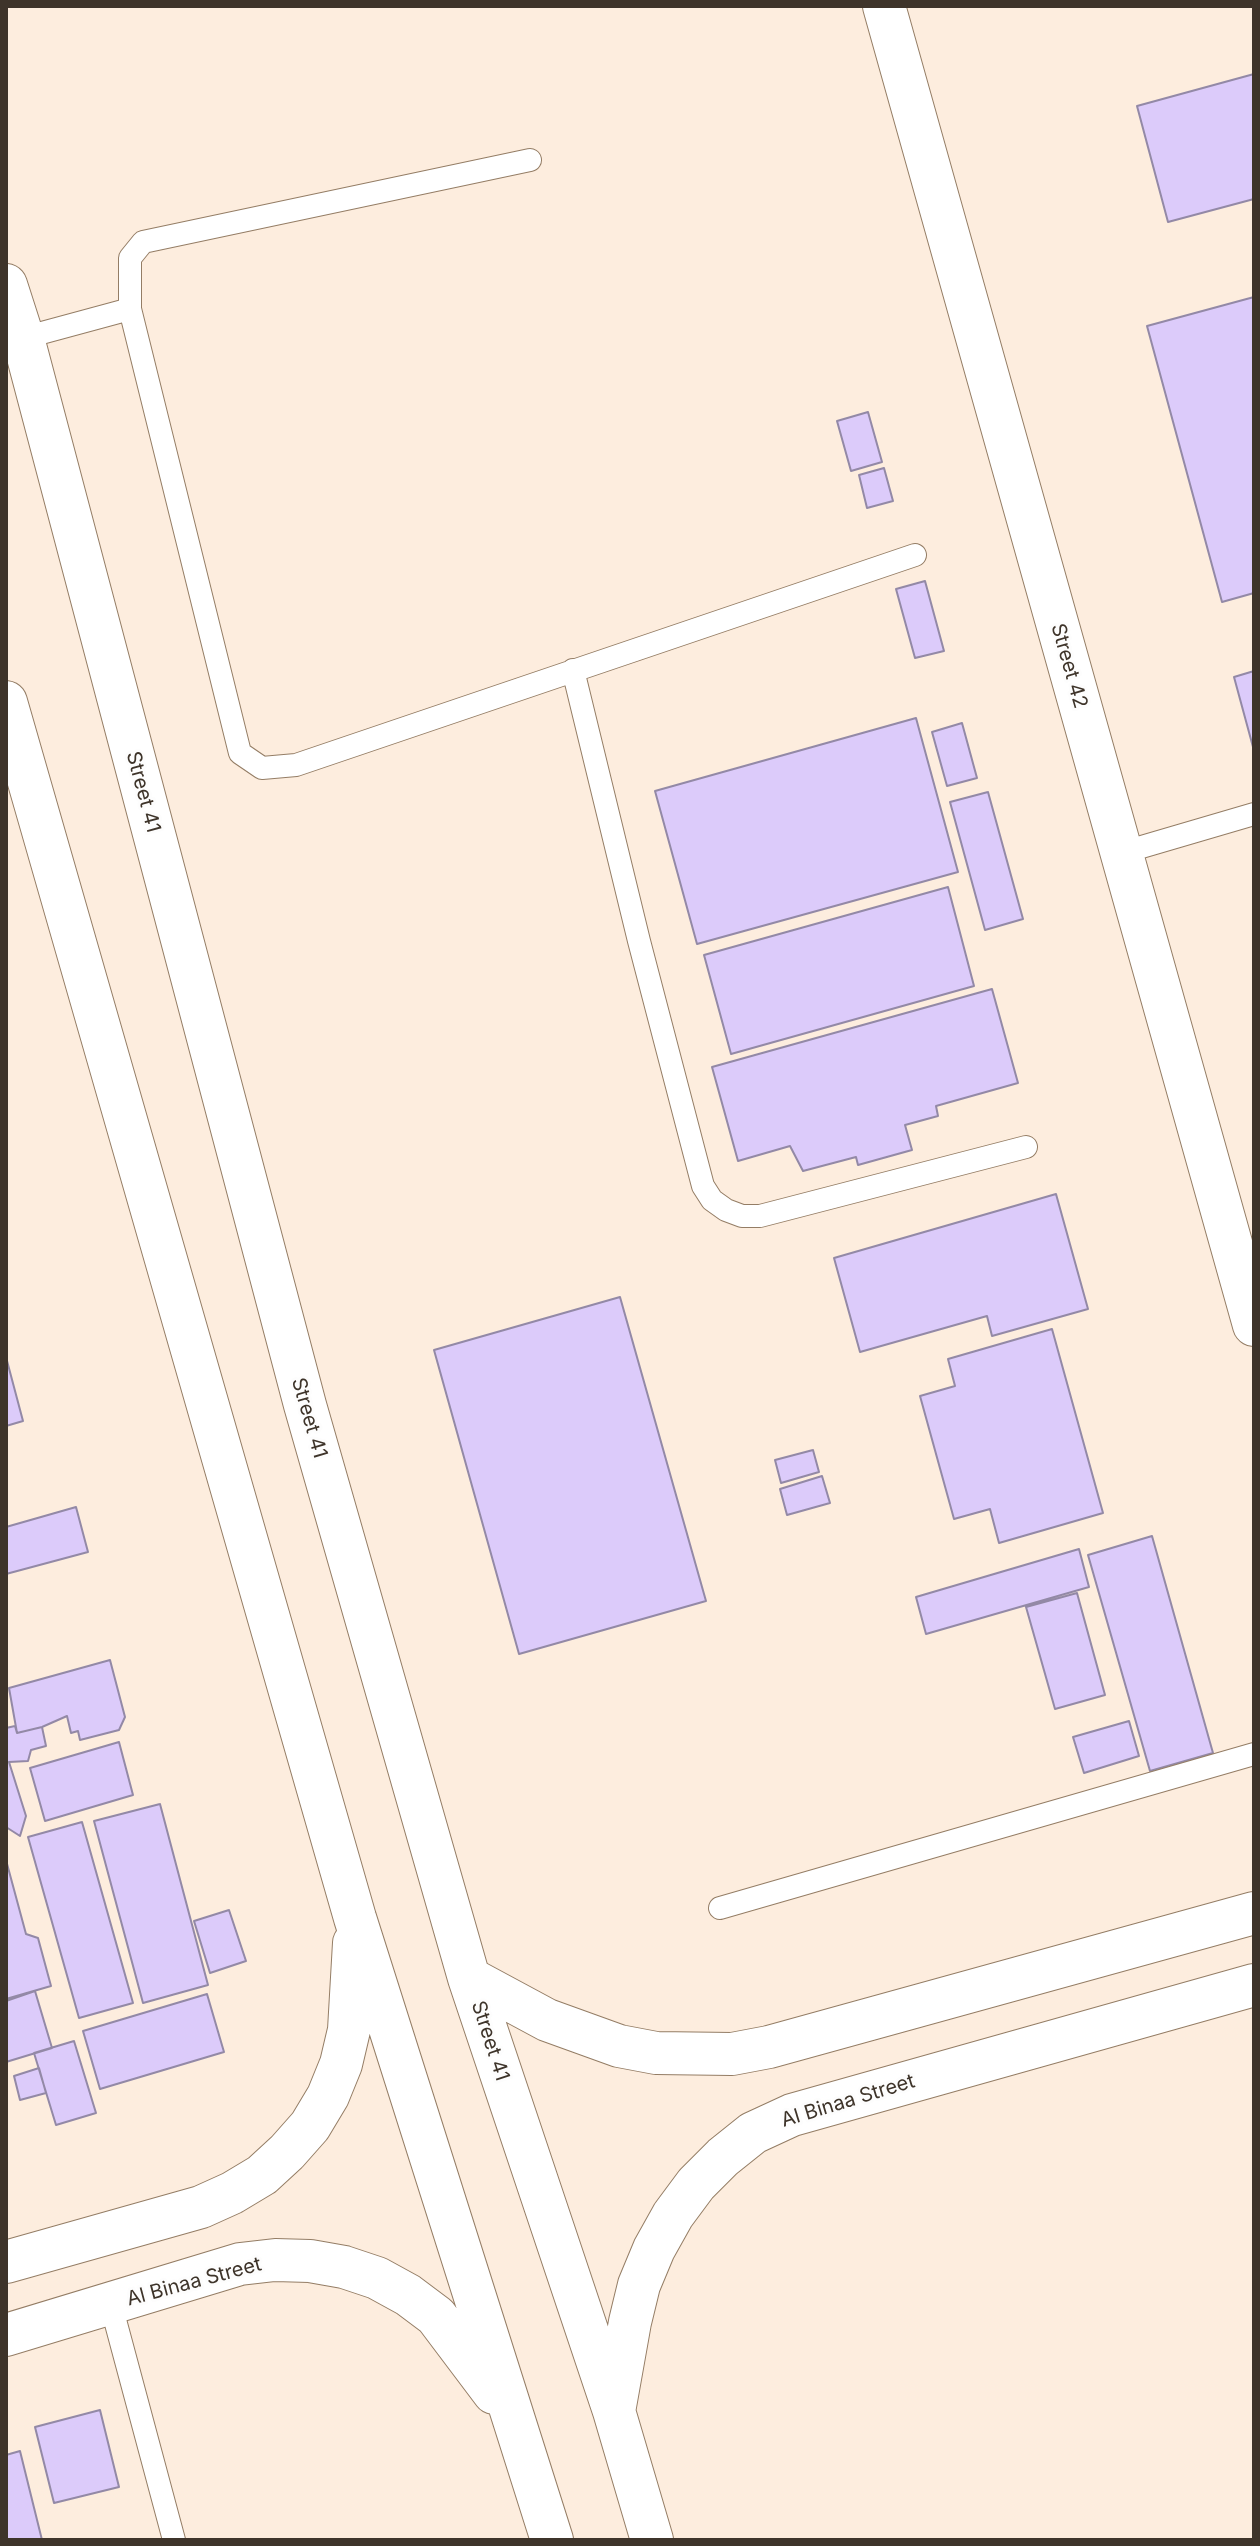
<!DOCTYPE html>
<html>
<head>
<meta charset="utf-8">
<style>
  body { margin:0 }
  #map { position:relative; width:1260px; height:2546px; overflow:hidden; background:#fdedde; font-family:Inter,sans-serif }
  canvas { display:block }
  .frame { position:absolute; inset:0; border:8px solid #3e342a; pointer-events:none }
</style>
</head>
<body>
<div id="map">
<canvas width="1260" height="2546"></canvas>
<div class="frame"></div>
</div>
<script>
const context = document.querySelector('canvas').getContext('2d');
context.lineJoin = 'round';
function paint(path, color) { context.fillStyle = color; context.fill(path, 'evenodd'); }
const toPath = rows => new Path2D(rows.map(r => 'M' + r).join(''));
function strokePath(path, color, width, dash) { context.strokeStyle = color; context.lineWidth = width; context.lineCap = dash ? 'butt' : 'round'; context.setLineDash(dash || []); context.stroke(path); }
function label(font, color, halo, rows, align = 'center') {
  context.font = font + ' Inter,sans-serif'; context.lineWidth = 6; context.setLineDash([]); context.textBaseline = 'middle'; context.strokeStyle = halo; context.fillStyle = color; for (const [text, x, y, turn = 0] of rows) {
    context.save(); context.translate(x, y); context.rotate((+turn || 0) * Math.PI / 180); context.textAlign = isNaN(turn) ? turn : align; if (halo) context.strokeText(text, 0, 0); context.fillText(text, 0, 0); context.restore();
  }
}
const building = toPath([
  [1254,74,1254,199,1168,222,1137,106,1254,74],
  [1254,297,1254,593,1222,602,1147,326,1254,297],
  [868,412,882,462,851,471,837,421,868,412],
  [884,468,893,501,867,508,859,475,884,468],
  [925,581,944,651,915,658,896,589,925,581],
  [1254,671,1254,747,1253,747,1234,677,1254,671],
  [916,718,958,872,697,944,655,791,916,718],
  [962,723,977,778,947,786,932,732,962,723],
  [988,792,1023,919,985,930,950,802,988,792],
  [948,887,974,986,731,1054,704,955,948,887],
  [992,989,1018,1083,936,1106,938,1116,905,1125,912,1150,858,1165,856,1157,803,1171,790,1146,738,1161,712,1067,992,989],
  [1056,1194,1088,1309,992,1336,987,1316,860,1352,834,1258,1056,1194],
  [620,1297,706,1601,519,1654,434,1350,620,1297],
  [1052,1329,1103,1513,999,1543,990,1509,954,1519,920,1396,955,1386,948,1359,1052,1329],
  [6,1357,23,1421,6,1426,6,1357],
  [813,1450,819,1472,781,1483,775,1460,813,1450],
  [822,1476,830,1503,787,1515,780,1489,822,1476],
  [76,1507,88,1552,6,1574,6,1527,76,1507],
  [1152,1536,1213,1753,1150,1771,1088,1555,1152,1536],
  [1079,1549,1089,1587,926,1634,916,1597,1079,1549],
  [1077,1593,1105,1695,1055,1709,1026,1607,1077,1593],
  [110,1660,125,1717,119,1730,80,1740,78,1731,71,1733,67,1716,42,1727,17,1733,9,1688,110,1660],
  [1129,1721,1139,1756,1084,1773,1073,1737,1129,1721],
  [15,1726,17,1733,42,1727,46,1746,31,1750,28,1761,9,1762,26,1816,20,1836,6,1827,6,1728,15,1726],
  [119,1742,133,1795,45,1821,30,1768,119,1742],
  [160,1804,208,1985,143,2003,94,1821,160,1804],
  [82,1822,133,2003,79,2018,28,1837,82,1822],
  [6,1860,26,1934,38,1938,51,1986,6,1999,6,1860],
  [229,1910,246,1961,210,1973,194,1921,229,1910],
  [35,1991,52,2048,6,2062,6,2001,35,1991],
  [207,1994,224,2052,100,2089,83,2031,207,1994],
  [74,2041,96,2113,56,2125,34,2053,74,2041],
  [39,2068,46,2093,20,2100,14,2076,39,2068],
  [100,2410,119,2487,54,2503,35,2427,100,2410],
  [20,2451,42,2540,6,2540,6,2455,20,2451]
]);
const service = toPath([
  [130,309,130,258,143,242,530,160],
  [23,338,130,309,240,753,262,768,296,765,915,555],
  [573,670,639,941,703,1186,712,1200,726,1210,742,1216,760,1216,1026,1147],
  [1121,853,1254,814],
  [720,1908,1254,1754],
  [111,2305,174,2540]
]);
const minor = toPath([
  [884,6,1254,1325],
  [6,285,23,338,305,1405,469,1978,614,2411,652,2540],
  [6,702,355,1918,552,2540],
  [469,1978,547,2020,619,2046,656,2053,732,2054,769,2047,1254,1913],
  [6,2262,201,2207,232,2193,262,2175,287,2152,310,2126,328,2096,341,2064,349,2030,354,1943],
  [6,2335,240,2264,275,2260,310,2261,344,2267,377,2278,408,2295,436,2316,494,2393],
  [615,2406,630,2322,639,2285,654,2249,673,2215,696,2184,723,2157,753,2133,792,2115,1254,1985]
]);
const streetNames = [
  ["Street 42",1069,666,74],
  ["Street 41",143,792,75],
  ["Street 41",309,1418,74],
  ["Street 41",490,2041,72],
  ["Al Binaa Street",848,2101,-17],
  ["Al Binaa Street",194,2282,-15]
];
paint(building, '#dccbfa');
strokePath(building, '#9389a6', 2);
strokePath(service, '#947d65', 24);
strokePath(minor, '#947d65', 44);
strokePath(service, '#fff', 22);
strokePath(minor, '#fff', 42);
label('20px', '#3e342a', '#fdfdfd', streetNames);
</script>
</body>
</html>
